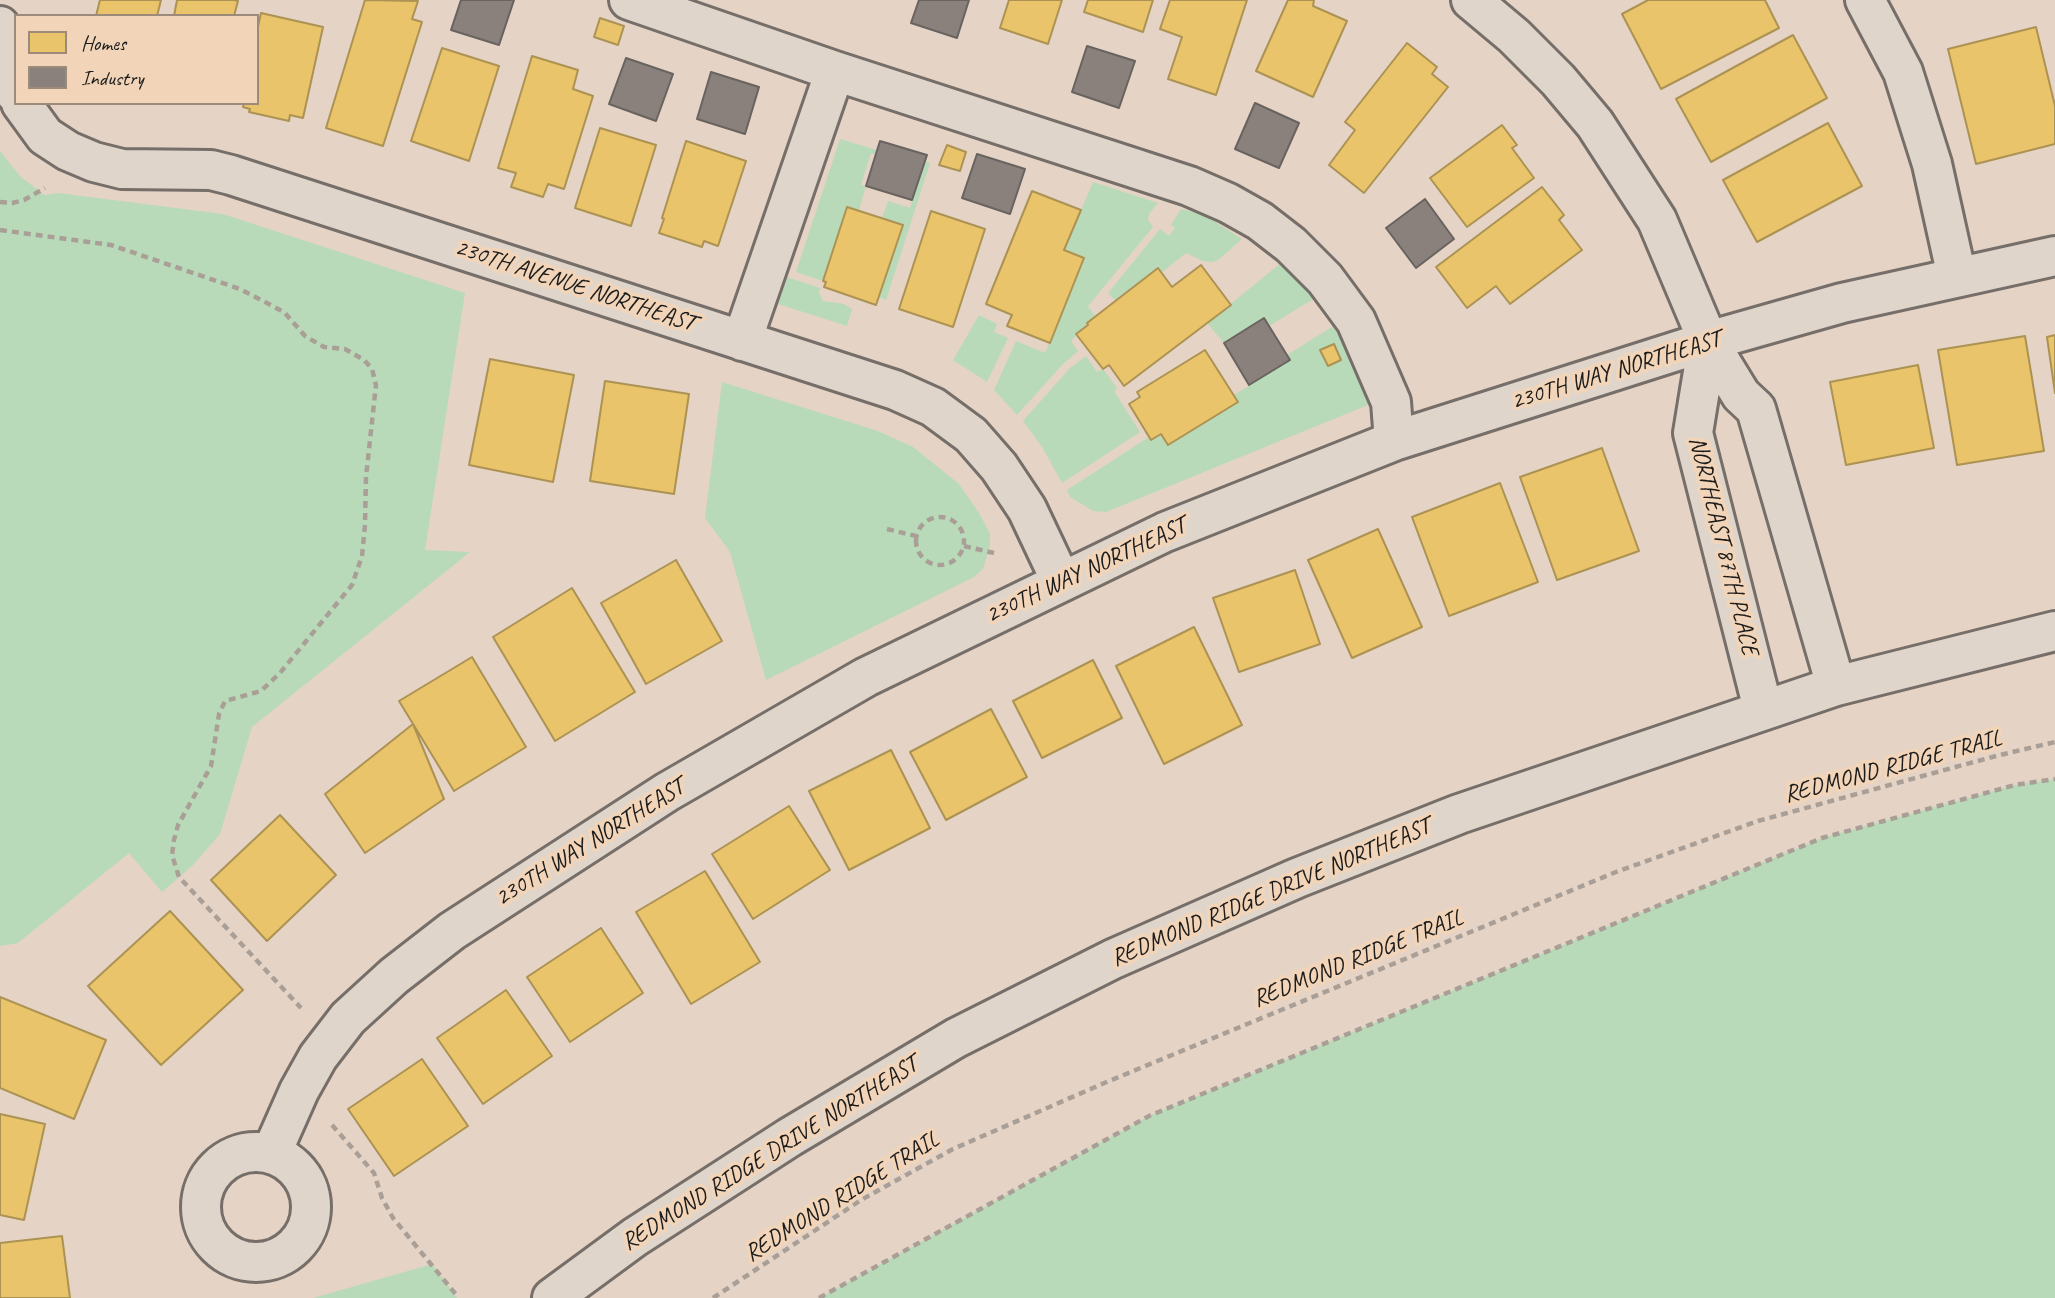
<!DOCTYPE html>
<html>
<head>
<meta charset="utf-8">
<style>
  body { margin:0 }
  #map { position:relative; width:2055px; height:1298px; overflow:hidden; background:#e5d3c5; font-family:Caveat,sans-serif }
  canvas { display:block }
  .legend { position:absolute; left:14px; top:14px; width:245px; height:91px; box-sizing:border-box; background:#f2d5b9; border:2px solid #9c8b7a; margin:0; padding:9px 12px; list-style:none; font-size:21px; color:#1c1c1c }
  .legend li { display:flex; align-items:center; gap:14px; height:35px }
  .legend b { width:35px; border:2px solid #9c8b7a }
</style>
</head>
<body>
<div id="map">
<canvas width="2055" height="1298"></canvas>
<ul class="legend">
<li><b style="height:19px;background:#e9c46a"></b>Homes</li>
<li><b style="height:19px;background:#8a817c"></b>Industry</li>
</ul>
</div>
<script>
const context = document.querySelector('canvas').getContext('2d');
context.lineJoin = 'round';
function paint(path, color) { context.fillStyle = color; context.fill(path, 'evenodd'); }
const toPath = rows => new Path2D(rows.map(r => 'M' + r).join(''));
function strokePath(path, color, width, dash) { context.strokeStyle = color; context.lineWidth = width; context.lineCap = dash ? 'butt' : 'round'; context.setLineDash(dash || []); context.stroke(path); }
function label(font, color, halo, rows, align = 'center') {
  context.font = font + ' Caveat,sans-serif'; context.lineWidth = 7; context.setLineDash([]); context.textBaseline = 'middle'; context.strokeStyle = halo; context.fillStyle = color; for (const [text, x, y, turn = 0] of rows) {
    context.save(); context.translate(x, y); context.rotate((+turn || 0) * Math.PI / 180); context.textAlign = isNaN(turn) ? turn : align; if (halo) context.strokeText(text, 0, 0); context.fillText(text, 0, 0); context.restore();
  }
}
const green = toPath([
  [840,139,877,150,876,155,871,153,861,185,866,186,859,210,847,207,823,281,796,272],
  [0,151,20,176,44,195,58,193,223,214,465,293,425,550,470,552,252,727,220,834,193,865,162,892,129,853,18,943,0,946],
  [925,161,930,163,886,300,879,297,902,225,882,218,888,201,910,208],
  [1093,182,1158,203,1149,214,1148,220,1153,227,1088,306,1095,316,1071,341,1078,351,1063,364,1017,415,994,390,1016,341,1045,353,1084,259,1064,250],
  [1181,209,1203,214,1242,239,1218,260,1212,262,1203,261,1186,253,1161,273,1158,268,1116,301,1108,293,1160,229,1169,236,1175,228,1171,225],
  [1281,263,1305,281,1315,298,1269,326,1264,318,1224,343,1207,323],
  [787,277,820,288,819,293,823,301,844,304,852,309,847,326,778,304],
  [979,315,997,324,994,332,1008,338,987,382,953,360],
  [1335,325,1351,355,1368,405,1106,512,1093,511,1070,497,1067,490,1149,437,1151,440,1237,401,1234,395,1290,360,1287,355],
  [1086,356,1097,372,1103,369,1117,388,1114,391,1140,432,1062,483,1042,447,1023,421,1070,368],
  [722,382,878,431,913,447,959,484,979,513,990,534,990,545,983,569,974,577,766,680,730,552,705,518],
  [2055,779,2055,1298,819,1298,1149,1116,1822,838,2015,785],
  [432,1264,457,1298,313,1298,422,1267]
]);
const homes = toPath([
  [100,0,161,0,157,16,96,16,100,0],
  [177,0,234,0,238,1,234,16,174,16,177,0],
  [365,0,418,1,412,19,422,22,383,146,326,128,365,0],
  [1009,0,1062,0,1048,44,1000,28,1009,0],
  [1088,0,1153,0,1143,32,1084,12,1088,0],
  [1170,0,1247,0,1216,95,1168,79,1182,37,1160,29,1170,0],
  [1288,0,1314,0,1313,6,1347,21,1313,97,1256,71,1288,0],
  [1648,0,1765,0,1779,28,1661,89,1622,14,1648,0],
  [261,13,323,27,303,118,290,115,289,121,249,112,250,109,243,107,244,103,257,103,257,31,261,13],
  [600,18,624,26,618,45,594,37,600,18],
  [2036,27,2055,106,2055,144,1976,164,1948,49,2036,27],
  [1793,35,1827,98,1711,162,1676,99,1793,35],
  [1407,43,1437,67,1432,74,1448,87,1364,193,1329,165,1355,130,1345,122,1407,43],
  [442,48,499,66,469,161,411,141,442,48],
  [532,56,578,70,573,89,593,96,564,189,548,184,543,197,511,187,516,173,498,168,532,56],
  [1828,123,1862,186,1757,242,1723,180,1828,123],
  [1502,125,1517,145,1512,148,1534,178,1467,227,1430,178,1502,125],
  [600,128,656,145,631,226,575,208,600,128],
  [686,141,746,161,718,246,704,241,702,247,659,233,664,219,662,218,686,141],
  [947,145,966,152,960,171,939,165,947,145],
  [1542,187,1564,215,1559,220,1582,250,1510,304,1496,286,1467,308,1436,267,1542,187],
  [1032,191,1081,210,1064,250,1084,258,1050,343,1007,326,1012,315,986,304,1032,191],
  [847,207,903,225,876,305,824,287,826,282,823,281,847,207],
  [931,211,985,229,953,327,899,309,931,211],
  [1201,265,1231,305,1124,386,1109,365,1103,369,1076,334,1088,325,1087,323,1158,268,1172,287,1201,265],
  [2055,335,2055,393,2047,337,2055,335],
  [2025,336,2044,451,1957,465,1938,350,2025,336],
  [1334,344,1341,360,1328,366,1320,350,1334,344],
  [1205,350,1238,402,1168,445,1161,434,1151,440,1129,404,1140,397,1137,392,1205,350],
  [490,359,574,375,553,482,469,465,490,359],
  [1918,365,1934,448,1846,465,1830,382,1918,365],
  [605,381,689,394,674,494,590,481,605,381],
  [1602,448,1639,551,1557,580,1520,477,1602,448],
  [1500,483,1538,582,1449,616,1412,517,1500,483],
  [1378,529,1422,627,1352,658,1308,560,1378,529],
  [676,560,722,641,646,684,601,603,676,560],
  [1295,570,1320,644,1239,672,1213,598,1295,570],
  [572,588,635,692,555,741,493,637,572,588],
  [1194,627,1242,725,1164,764,1116,666,1194,627],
  [472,657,526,747,454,791,399,701,472,657],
  [1093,660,1122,718,1042,758,1013,701,1093,660],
  [991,709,1027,777,946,820,910,752,991,709],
  [413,724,444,799,365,853,325,794,413,724],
  [891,750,930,828,849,870,809,791,891,750],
  [789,806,830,870,753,919,712,854,789,806],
  [280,815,336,875,267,941,211,880,280,815],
  [705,871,760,962,691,1004,636,912,705,871],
  [170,911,243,990,161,1065,88,986,170,911],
  [601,928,643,993,570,1042,527,977,601,928],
  [506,990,552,1056,483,1104,437,1038,506,990],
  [0,997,106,1040,74,1119,0,1088,0,997],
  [422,1059,468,1126,394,1176,348,1109,422,1059],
  [0,1114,45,1124,24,1220,0,1215,0,1114],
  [62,1236,70,1298,0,1298,0,1243,62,1236]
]);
const industry = toPath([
  [461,0,514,0,499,45,451,30,461,0],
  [919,0,969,0,957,38,911,23,919,0],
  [1087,46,1135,61,1119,108,1072,92,1087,46],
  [626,58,673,74,656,121,609,104,626,58],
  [711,72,759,87,745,134,697,119,711,72],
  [1255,103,1299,123,1279,168,1235,149,1255,103],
  [880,141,927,155,912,200,866,186,880,141],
  [977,154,1025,169,1010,214,962,198,977,154],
  [1425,199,1454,239,1416,268,1386,228,1425,199],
  [1264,318,1290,360,1249,385,1224,343,1264,318]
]);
const path = toPath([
  [0,202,12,203,24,200,45,188],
  [0,230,111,245,240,289,284,312,305,336,324,347,345,349,364,360,372,369,376,385,366,477,365,525,362,556,352,585,280,673,261,691,225,701,219,714,211,766,178,825,174,840,172,855,179,877,301,1008],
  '916 541a24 24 0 1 1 48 0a24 24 0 1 1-48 0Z',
  [887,529,916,536],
  [964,546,994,553],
  [332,1125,374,1173,382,1198,393,1218,458,1297],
  [713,1298,861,1200,953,1149,1109,1081,1616,872,1758,821,1996,756,2055,742],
  [819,1298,1149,1116,1822,838,2015,785,2055,779]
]);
const minor = toPath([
  [629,0,835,71,1189,186,1228,203,1260,221,1291,245,1325,279,1356,321,1391,402,1394,441],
  [1471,0,1514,36,1558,80,1595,124,1657,220,1708,341,1741,395,1756,409,1836,686],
  [1865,0,1903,72,1932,164,1957,277],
  [0,26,1,45,16,94],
  [21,103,45,136,68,151,94,162,122,169,211,170,231,175,895,390,933,407,971,435,999,467,1027,509,1061,581],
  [742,341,835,71],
  [1708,341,1693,433,1763,709],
  '201 1207a55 55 0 1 1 110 0a55 55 0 1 1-110 0Z',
  [272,1152,299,1091,318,1057,348,1018,394,976,452,931,667,792,866,677,1165,532,1394,441,1708,341,1842,303,2055,256],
  [552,1298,635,1237,790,1137,956,1038,1113,959,1297,878,1459,814,1836,686,2055,631]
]);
const streetNames = [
  ["230TH AVENUE NORTHEAST",575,286,18],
  ["230TH WAY NORTHEAST",1616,371,-17],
  ["NORTHEAST 87TH PLACE",1723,546,76],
  ["230TH WAY NORTHEAST",1086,571,-25],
  ["REDMOND RIDGE TRAIL",1893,767,-15],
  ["230TH WAY NORTHEAST",590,843,-32],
  ["REDMOND RIDGE DRIVE NORTHEAST",1271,893,-23],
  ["REDMOND RIDGE TRAIL",1358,959,-22],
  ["REDMOND RIDGE DRIVE NORTHEAST",770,1154,-32],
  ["REDMOND RIDGE TRAIL",842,1197,-32]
];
paint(green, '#b9dab8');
paint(homes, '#e9c46a');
strokePath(homes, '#ac9253', 2);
paint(industry, '#8a817c');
strokePath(industry, '#69635f', 2);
strokePath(minor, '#766e68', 44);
strokePath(path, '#a99f97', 4.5, [7, 5]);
strokePath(minor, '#e0d5cb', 38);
label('24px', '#1c1c1c', '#f2d5b9', streetNames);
</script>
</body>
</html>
